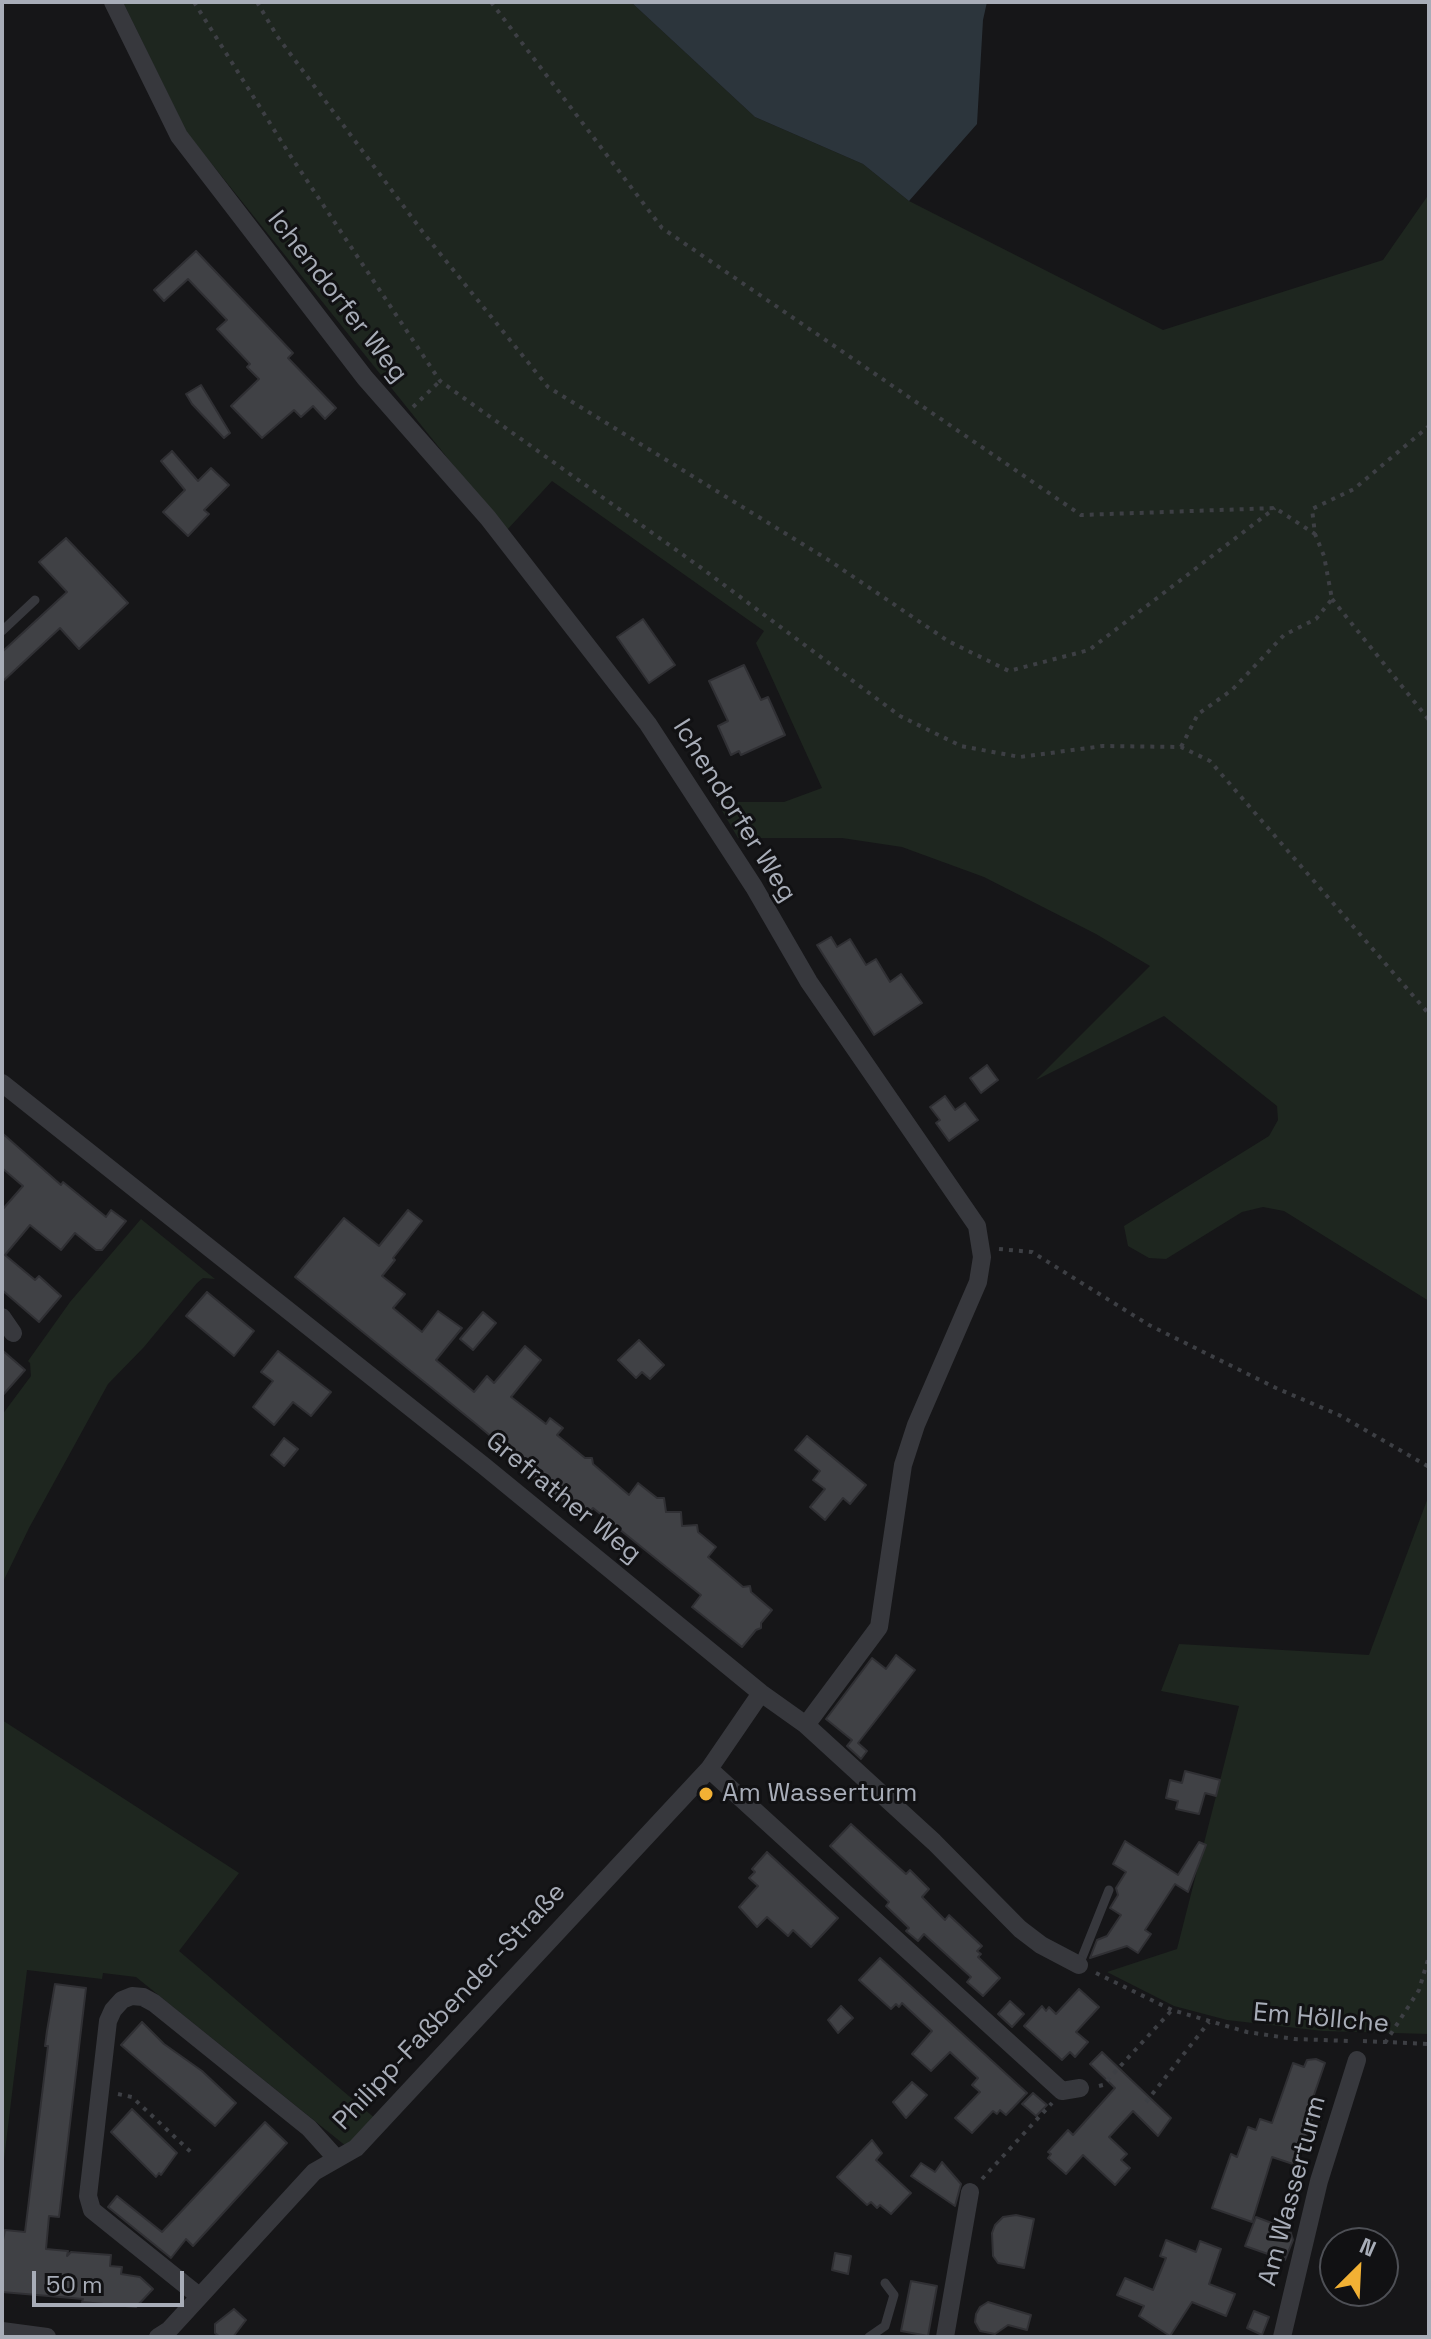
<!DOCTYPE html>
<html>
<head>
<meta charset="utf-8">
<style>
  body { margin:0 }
  #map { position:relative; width:1431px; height:2339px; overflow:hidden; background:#161618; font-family:"Space Grotesk",sans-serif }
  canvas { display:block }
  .frame { position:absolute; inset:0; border:4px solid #a8adb8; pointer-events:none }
  .north { position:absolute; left:1319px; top:2227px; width:80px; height:80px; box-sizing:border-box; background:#111113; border:2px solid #4d4f55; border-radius:50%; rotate:24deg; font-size:22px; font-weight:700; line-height:32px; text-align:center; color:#a8adb8 }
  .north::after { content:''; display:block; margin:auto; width:28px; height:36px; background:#f2b134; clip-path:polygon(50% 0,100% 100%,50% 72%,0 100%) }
  .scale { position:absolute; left:32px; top:2271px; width:152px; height:36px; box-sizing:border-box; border:4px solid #a8adb8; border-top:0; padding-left:10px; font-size:24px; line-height:28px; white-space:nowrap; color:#a8adb8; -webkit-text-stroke:6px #111113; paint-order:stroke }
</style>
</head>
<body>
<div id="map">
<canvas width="1431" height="2339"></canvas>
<div class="frame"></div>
<div class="north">N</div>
<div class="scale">50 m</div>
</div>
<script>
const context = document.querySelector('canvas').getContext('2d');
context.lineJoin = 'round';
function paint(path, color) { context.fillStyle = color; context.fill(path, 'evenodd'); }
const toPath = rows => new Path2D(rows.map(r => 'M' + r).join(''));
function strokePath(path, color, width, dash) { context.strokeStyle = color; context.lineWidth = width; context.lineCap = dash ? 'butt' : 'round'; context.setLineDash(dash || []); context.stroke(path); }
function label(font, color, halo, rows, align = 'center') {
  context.font = font + ' "Space Grotesk",sans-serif'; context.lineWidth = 6; context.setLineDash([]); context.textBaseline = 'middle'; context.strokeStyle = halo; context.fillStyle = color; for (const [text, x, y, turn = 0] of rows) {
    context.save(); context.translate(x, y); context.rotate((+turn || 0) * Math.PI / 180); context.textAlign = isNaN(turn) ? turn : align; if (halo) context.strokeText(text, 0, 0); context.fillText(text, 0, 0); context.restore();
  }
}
const green = toPath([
  [123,2,631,2,755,117,863,164,909,201,1163,330,1383,260,1429,194,1429,1301,1284,1211,1263,1207,1242,1212,1166,1259,1149,1258,1128,1246,1124,1226,1269,1136,1278,1120,1277,1106,1164,1016,1036,1080,1150,966,1096,934,984,877,902,847,842,838,738,838,717,802,784,802,822,788,756,643,764,631,552,481,506,531,187,133],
  [141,1219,215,1279,203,1278,197,1283,144,1347,108,1384,29,1528,2,1584,2,1415,31,1376,30,1363,28,1361,70,1302],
  [1429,1495,1429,2034,1323,2031,1227,2020,1174,2006,1107,1972,1177,1949,1239,1706,1161,1691,1179,1644,1369,1655],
  [2,1720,239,1873,179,1951,384,2126,357,2155,136,1977,103,1973,102,1979,27,1970,2,2176]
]);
const water = toPath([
  [631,2,987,2,983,20,977,124,909,201,863,164,755,117]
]);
const building = toPath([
  [196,251,293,353,288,358,336,408,325,419,313,406,301,417,294,410,262,438,231,406,259,379,247,367,250,364,217,329,227,320,188,279,164,301,154,290,196,251],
  [201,385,230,433,224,438,192,404,186,394,201,385],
  [172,451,198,481,211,468,229,485,204,510,209,514,188,536,163,512,185,490,161,461,172,451],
  [66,538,128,603,79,649,60,628,2,682,2,652,67,592,39,562,66,538],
  [643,619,675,665,649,683,617,637,643,619],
  [744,665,761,700,768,697,785,735,741,755,739,751,731,755,718,726,728,721,709,681,744,665],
  [831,937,837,947,850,939,866,965,876,959,890,982,901,974,922,1003,874,1035,817,945,831,937],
  [987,1065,998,1080,981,1093,970,1078,987,1065],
  [945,1096,955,1110,965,1103,978,1120,949,1141,936,1123,940,1120,930,1107,945,1096],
  [2,1133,61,1185,63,1182,106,1217,111,1210,126,1221,102,1250,96,1250,75,1233,61,1250,30,1225,5,1255,35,1280,39,1276,61,1296,39,1322,2,1290,2,1210,23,1186,2,1168,2,1133],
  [408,1210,422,1221,393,1258,395,1260,382,1276,405,1294,393,1308,422,1332,438,1311,462,1328,436,1360,474,1392,487,1376,494,1383,525,1346,541,1360,511,1397,546,1424,550,1418,563,1428,557,1435,585,1458,592,1458,593,1464,629,1495,638,1483,657,1498,664,1498,666,1512,681,1512,682,1526,697,1525,698,1532,716,1547,708,1557,743,1587,750,1586,751,1592,772,1610,761,1623,761,1628,756,1630,742,1647,692,1607,701,1595,593,1508,584,1519,534,1478,518,1459,475,1423,295,1277,344,1218,379,1246,408,1210],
  [207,1292,254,1331,234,1356,186,1316,207,1292],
  [483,1312,496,1323,473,1350,460,1339,483,1312],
  [639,1340,664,1365,650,1379,642,1372,636,1378,618,1360,639,1340],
  [2,1350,25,1370,2,1396,2,1350],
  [278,1351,331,1392,311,1416,293,1402,274,1425,253,1407,273,1381,261,1372,278,1351],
  [807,1436,866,1485,850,1504,843,1498,825,1520,810,1507,825,1489,813,1480,820,1471,795,1450,807,1436],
  [284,1438,298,1449,284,1466,271,1455,284,1438],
  [896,1655,915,1670,858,1743,867,1751,861,1759,847,1746,852,1740,826,1719,872,1658,886,1669,896,1655],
  [1185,1771,1220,1780,1216,1796,1205,1793,1199,1814,1176,1809,1178,1801,1166,1798,1170,1780,1182,1783,1185,1771],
  [851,1824,906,1874,910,1870,929,1889,922,1897,945,1920,949,1915,982,1946,977,1951,981,1954,978,1957,1000,1978,983,1996,967,1982,971,1977,924,1934,918,1941,906,1931,909,1928,886,1906,889,1902,830,1846,851,1824],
  [1125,1841,1178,1875,1199,1842,1206,1845,1188,1892,1175,1884,1145,1930,1151,1934,1138,1953,1127,1946,1090,1958,1097,1940,1107,1936,1121,1915,1110,1908,1118,1895,1116,1888,1126,1872,1113,1864,1125,1841],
  [767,1852,838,1918,811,1947,793,1930,788,1936,767,1917,757,1927,739,1907,758,1886,749,1878,755,1872,752,1869,767,1852],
  [880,1958,1027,2093,1006,2115,1000,2110,997,2114,993,2111,972,2133,955,2118,980,2092,972,2085,978,2078,950,2052,931,2071,912,2054,932,2031,902,2003,899,2007,896,2004,891,2009,859,1980,880,1958],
  [55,1984,86,1988,59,2217,49,2216,46,2249,68,2251,67,2256,71,2252,111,2255,110,2266,122,2267,121,2274,140,2277,153,2289,136,2307,82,2302,83,2299,2,2292,2,2245,5,2230,25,2232,48,2046,45,2046,47,2031,55,1984],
  [1079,1989,1099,2007,1076,2032,1088,2042,1075,2057,1070,2052,1062,2060,1024,2026,1042,2006,1046,2011,1049,2007,1056,2014,1079,1989],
  [1010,2001,1024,2014,1012,2027,998,2014,1010,2001],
  [841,2006,853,2018,838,2033,828,2020,841,2006],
  [142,2022,164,2044,202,2071,236,2103,215,2126,121,2045,142,2022],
  [1102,2052,1171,2118,1158,2136,1133,2111,1109,2137,1127,2154,1121,2160,1130,2168,1115,2185,1083,2155,1066,2174,1048,2158,1051,2154,1048,2152,1068,2130,1073,2135,1115,2088,1090,2064,1102,2052],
  [1316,2059,1325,2063,1307,2115,1313,2117,1296,2165,1272,2157,1252,2222,1212,2208,1231,2154,1237,2157,1248,2127,1256,2130,1260,2119,1272,2123,1293,2063,1304,2067,1307,2060,1316,2059],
  [912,2082,927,2095,906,2118,893,2102,912,2082],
  [1033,2093,1047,2105,1036,2116,1022,2104,1033,2093],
  [132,2109,177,2153,161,2175,159,2173,156,2177,111,2132,132,2109],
  [265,2122,287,2143,193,2246,186,2239,171,2258,108,2207,117,2196,162,2232,265,2122],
  [872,2140,882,2153,876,2160,911,2193,891,2214,880,2205,877,2208,871,2202,867,2205,837,2177,872,2140],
  [942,2162,961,2184,955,2206,911,2176,921,2163,935,2172,942,2162],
  [1016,2215,1034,2219,1024,2268,998,2263,993,2256,992,2233,995,2225,1003,2217,1016,2215],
  [1256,2217,1290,2230,1293,2240,1285,2260,1245,2246,1256,2217],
  [1166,2240,1196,2252,1200,2241,1221,2249,1209,2284,1235,2294,1226,2316,1192,2302,1170,2336,1139,2316,1144,2306,1117,2295,1125,2278,1153,2290,1166,2258,1160,2256,1166,2240],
  [835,2253,851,2256,848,2274,832,2270,835,2253],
  [911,2281,937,2286,928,2336,901,2331,911,2281],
  [988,2302,1031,2315,1027,2330,1008,2325,995,2334,980,2331,975,2322,976,2314,980,2307,988,2302],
  [234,2309,246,2320,233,2337,220,2337,215,2333,215,2324,234,2309],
  [1254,2311,1269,2317,1262,2335,1247,2328,1254,2311]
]);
const path = toPath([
  [194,2,288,152,440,381,700,567,900,716,961,746,1020,757,1103,746,1181,747,1210,761,1429,1014],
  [257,2,277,36,425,235,548,387,830,561,948,641,1009,671,1089,650,1275,508],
  [491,2,662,228,1081,515,1275,508,1315,534],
  [413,407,440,381],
  [1332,599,1429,720],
  [1181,747,1198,714,1232,690,1284,635,1316,619,1332,599,1324,556,1315,534,1312,509,1354,489,1429,426],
  [999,1249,1032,1252,1149,1325,1276,1388,1339,1415,1429,1467],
  [1096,1973,1172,2010,1247,2032,1294,2039,1350,2041],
  [1363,2041,1429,2044],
  [1385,2043,1419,1990,1429,1956],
  [1099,2086,1103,2085,1172,2010],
  [118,2094,132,2097,193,2154],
  [1146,2102,1209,2022],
  [982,2179,1052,2103]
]);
const service = toPath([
  [2,631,35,600],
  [1079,1965,1109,1890],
  [869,2337,885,2326,894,2295,885,2283]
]);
const minor = toPath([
  [113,2,179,136,365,378,488,518,648,724,754,887,809,982,977,1226,982,1257,978,1282,916,1425,903,1465,879,1627,806,1725],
  [2,1083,484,1466,761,1693,806,1725,934,1842,1020,1929,1041,1945,1079,1965],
  [2,1317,13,1333],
  [709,1769,1062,2091,1080,2088],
  [199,2296,92,2210,88,2196,108,2021,113,2010,122,2000,132,1996,143,1997,154,2003,309,2128,336,2158],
  [2,2331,47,2337],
  [158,2337,169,2330,314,2172,356,2148,709,1769,761,1693],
  [945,2337,970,2192],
  [1282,2337,1319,2181,1357,2060]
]);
const markers = [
  [706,1794,8,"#f2b134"]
];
const streetNames = [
  ["Ichendorfer Weg",337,297,52],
  ["Ichendorfer Weg",734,811,58],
  ["Grefrather Weg",563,1498,39],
  ["Philipp-Faßbender-Straße",450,2007,-47],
  ["Em Höllche",1321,2019,5],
  ["Am Wasserturm",1293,2191,-75]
];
const poiNames = [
  ["Am Wasserturm",722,1794]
];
paint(green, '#1e261f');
paint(water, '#2c353c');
paint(building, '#404145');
strokePath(building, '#303034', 2);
strokePath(path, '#3d3f44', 4, [4, 6]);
strokePath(service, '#37383d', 9);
strokePath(minor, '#37383d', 18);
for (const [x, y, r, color] of markers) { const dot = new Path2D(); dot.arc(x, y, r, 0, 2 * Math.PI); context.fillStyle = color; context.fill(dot); strokePath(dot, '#111113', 3); }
label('26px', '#a8adb8', '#111113', streetNames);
label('26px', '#a8adb8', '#111113', poiNames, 'left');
</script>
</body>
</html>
